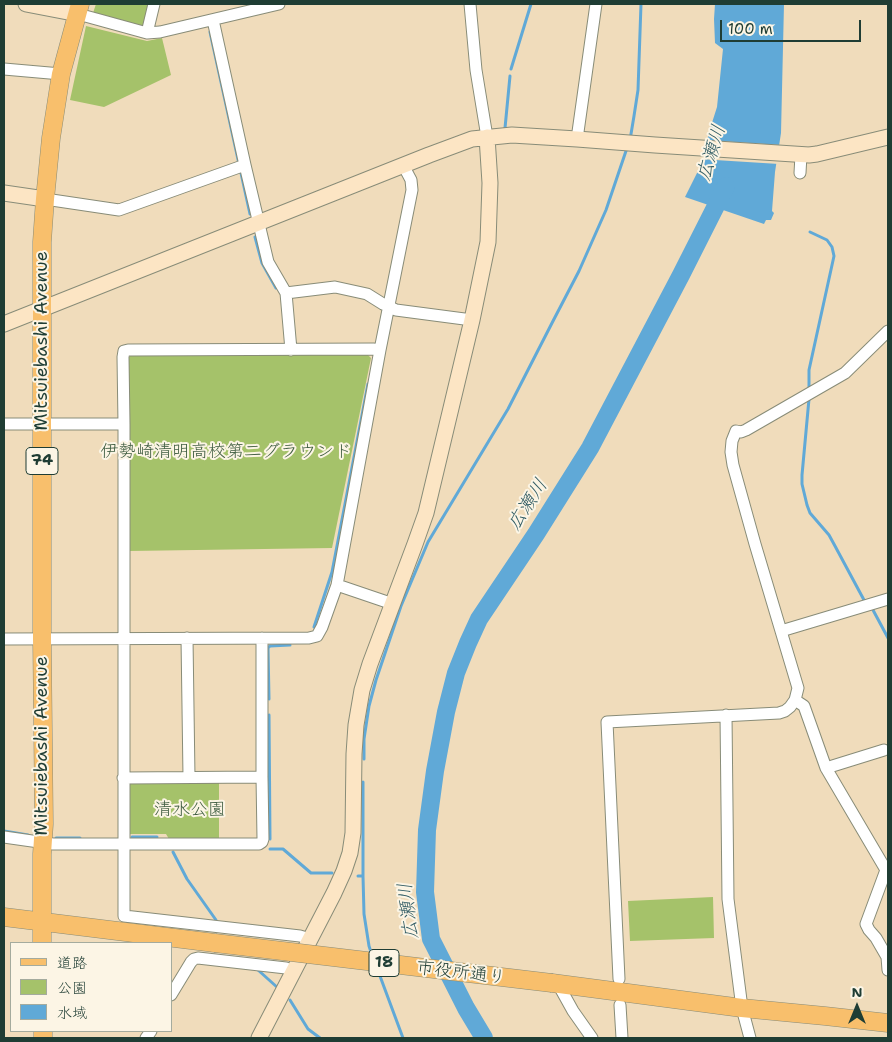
<!DOCTYPE html>
<html>
<head>
<meta charset="utf-8">
<style>
  body { margin:0 }
  #map { position:relative; width:892px; height:1042px; overflow:hidden; background:#f0dcbb; font-family:"Shantell Sans","Klee One",sans-serif }
  canvas { display:block }
  .frame { position:absolute; inset:0; border:5px solid #1f3d34; pointer-events:none }
  .legend { position:absolute; left:10px; top:942px; width:162px; height:90px; box-sizing:border-box; background:#fcf5e5; border:1px solid #a4ab9e; margin:0; padding:6px 9px; list-style:none; font-size:15px; color:#1f3d34 }
  .legend li { display:flex; align-items:center; gap:10px; height:25px }
  .legend b { width:25px; border:1px solid #a4ab9e }
  .north { position:absolute; left:832px; top:982px; width:50px; height:50px; -webkit-text-stroke:4px #fcf5e5; paint-order:stroke; rotate:0deg; font-size:14px; font-weight:700; line-height:20px; text-align:center; color:#1f3d34 }
  .north::after { content:''; display:block; margin:auto; width:18px; height:22px; background:#1f3d34; clip-path:polygon(50% 0,100% 100%,50% 72%,0 100%) }
  .scale { position:absolute; left:720px; top:20px; width:141px; height:22px; box-sizing:border-box; border:2px solid #1f3d34; border-top:0; padding-left:6px; font-size:15px; line-height:18px; white-space:nowrap; color:#1f3d34; -webkit-text-stroke:4px #fcf5e5; paint-order:stroke }
</style>
</head>
<body>
<div id="map">
<canvas width="892" height="1042"></canvas>
<div class="frame"></div>
<ul class="legend">
<li><b style="height:6px;background:#f8bf6c"></b>道路</li>
<li><b style="height:14px;background:#a5c26a"></b>公園</li>
<li><b style="height:14px;background:#60a9d7"></b>水域</li>
</ul>
<div class="north">N</div>
<div class="scale">100 m</div>
</div>
<script>
const context = document.querySelector('canvas').getContext('2d');
context.lineJoin = 'round';
function paint(path, color) { context.fillStyle = color; context.fill(path, 'evenodd'); }
const toPath = rows => new Path2D(rows.map(r => 'M' + r).join(''));
function strokePath(path, color, width, dash) { context.strokeStyle = color; context.lineWidth = width; context.lineCap = dash ? 'butt' : 'round'; context.setLineDash(dash || []); context.stroke(path); }
function label(font, color, halo, rows, align = 'center') {
  context.font = font + ' "Shantell Sans","Klee One",sans-serif'; context.lineWidth = 4; context.setLineDash([]); context.textBaseline = 'middle'; context.strokeStyle = halo; context.fillStyle = color; for (const [text, x, y, turn = 0] of rows) {
    context.save(); context.translate(x, y); context.rotate((+turn || 0) * Math.PI / 180); context.textAlign = isNaN(turn) ? turn : align; if (halo) context.strokeText(text, 0, 0); context.fillText(text, 0, 0); context.restore();
  }
}
const green = toPath([
  [96,4,151,4,145,27,93,13],
  [86,26,147,41,162,38,171,75,104,107,70,100],
  [131,355,368,355,371,358,332,548,129,551,128,358],
  [131,782,219,782,219,840,169,839,166,834,129,834,129,785],
  [713,897,714,938,630,941,628,901]
]);
const water = toPath([
  [715,4,784,4,781,133,775,172,772,211,774,213,771,220,766,220,764,224,685,197,700,167,710,129,717,107,723,49,715,43,714,19]
]);
const pier = toPath([
  [704,140,781,145,779,164,699,159]
]);
const stream = toPath([
  [210,32,250,214],
  [511,69,531,4],
  [505,128,510,76],
  [630,140,634,116,638,90,641,4],
  [255,237,262,263,276,288],
  [809,388,809,370,834,256,832,247,827,240,810,232],
  [809,399,802,475,802,484,807,505,810,513,829,535,835,546,864,600],
  [873,610,888,638],
  [314,627,332,572,368,384],
  [269,699,268,648,270,646,290,645],
  [269,715,270,839],
  [364,759,364,739,369,706,376,680,401,606,428,542,508,409,552,323,579,271,606,210,627,148],
  [363,782,363,876],
  [4,831,28,835],
  [132,837,157,837],
  [56,838,80,838],
  [270,849,283,849,311,873,332,873],
  [173,852,187,879,216,920],
  [358,876,363,876,364,914,369,946,372,955],
  [377,968,403,1038],
  [258,970,278,988],
  [290,1000,308,1029,320,1038]
]);
const river = toPath([
  [484,1038,466,1008,431,939,425,892,427,830,435,771,446,712,456,673,468,643,479,619,536,534,590,448,681,275,726,186]
]);
const street = toPath([
  [470,4,476,70,487,137],
  [78,14,147,33,160,32,279,4],
  [213,20,245,165,268,262,286,293,291,350],
  [147,33,154,4],
  [4,69,61,74],
  [577,139,596,4],
  [800,173,801,155],
  [45,199,119,210,245,165],
  [286,293,335,287,367,294,383,304,396,310,472,320],
  [4,424,124,424],
  [337,585,393,604],
  [781,631,888,599],
  [187,638,189,777],
  [4,639,309,638,317,636,322,627,337,585,380,350,412,190,411,180,403,165],
  [795,700,804,706,826,768,886,870,866,924,869,930,876,938,887,957,888,970],
  [726,715,728,899,742,1008,750,1038],
  [826,768,884,750],
  [123,778,262,777],
  [4,837,53,844,259,844,262,842,263,839,262,777,262,638],
  [310,939,300,936,124,916,124,424,123,357,124,351,128,350,373,349,380,350],
  [619,979,607,722,779,713,785,711,790,707,795,700,798,688,755,544,733,465,731,452,732,441,736,431,741,432,746,430,845,373,888,331],
  [558,984,573,1011,592,1038],
  [171,995,191,962,194,959,198,958,286,968,294,972],
  [620,1005,622,1038],
  [146,1038,151,1031]
]);
const secondary = toPath([
  [26,4,78,14],
  [4,193,45,199],
  [4,324,429,155,472,139,512,135,577,139,655,145,809,155,817,154,888,137],
  [259,1038,334,893,344,871,350,853,353,833,354,754,356,725,362,690,370,664,415,544,426,513,472,320,488,242,490,183,487,137]
]);
const primary = toPath([
  [4,917,215,943],
  [42,943,42,854,44,824,42,639,42,242,45,199,51,138,61,74,80,4],
  [552,983,742,1008,825,1016,888,1023],
  [43,1031,43,1038]
]);
const primaryBridge = toPath([
  [215,943,552,983]
]);
const shields = [
  [42,461,32],
  [384,963,30]
];
const shieldNames = [
  ["74",42,461],
  ["18",384,963]
];
const streetNames = [
  ["Mitsuiebashi Avenue",42,341,-90],
  ["Mitsuiebashi Avenue",42,746,-90],
  ["市役所通り",461,973,7]
];
const parkNames = [
  ["伊勢崎清明高校第二グラウンド",226,452],
  ["清水公園",190,810]
];
const waterNames = [
  ["広瀬川",712,153,-73],
  ["広瀬川",528,505,-57],
  ["広瀬川",409,911,-97]
];
paint(green, '#a5c26a');
paint(water, '#60a9d7');
paint(pier, '#f0dcbb');
strokePath(stream, '#60a9d7', 3);
strokePath(river, '#60a9d7', 18);
strokePath(street, '#888c78', 13);
strokePath(secondary, '#888c78', 17);
strokePath(primary, '#888c78', 19);
strokePath(street, '#fff', 11);
strokePath(secondary, '#fce5c4', 15);
strokePath(primary, '#f8bf6c', 18);
strokePath(primaryBridge, '#888c78', 19, []);
strokePath(primaryBridge, '#f8bf6c', 18);
for (const [x, y, w] of shields) { const box = new Path2D(); box.roundRect(x - w / 2, y - 13.5, w, 27, 4); context.fillStyle = '#fcf5e5'; context.fill(box); strokePath(box, '#1f3d34', 1); }
label('bold 16px', '#1f3d34', null, shieldNames);
label('18px', '#1f3d34', '#fcf5e5', streetNames);
label('18px', '#405e42', '#fcf5e5', parkNames);
label('italic 19px', '#325d65', '#fcf5e5', waterNames);
</script>
</body>
</html>
